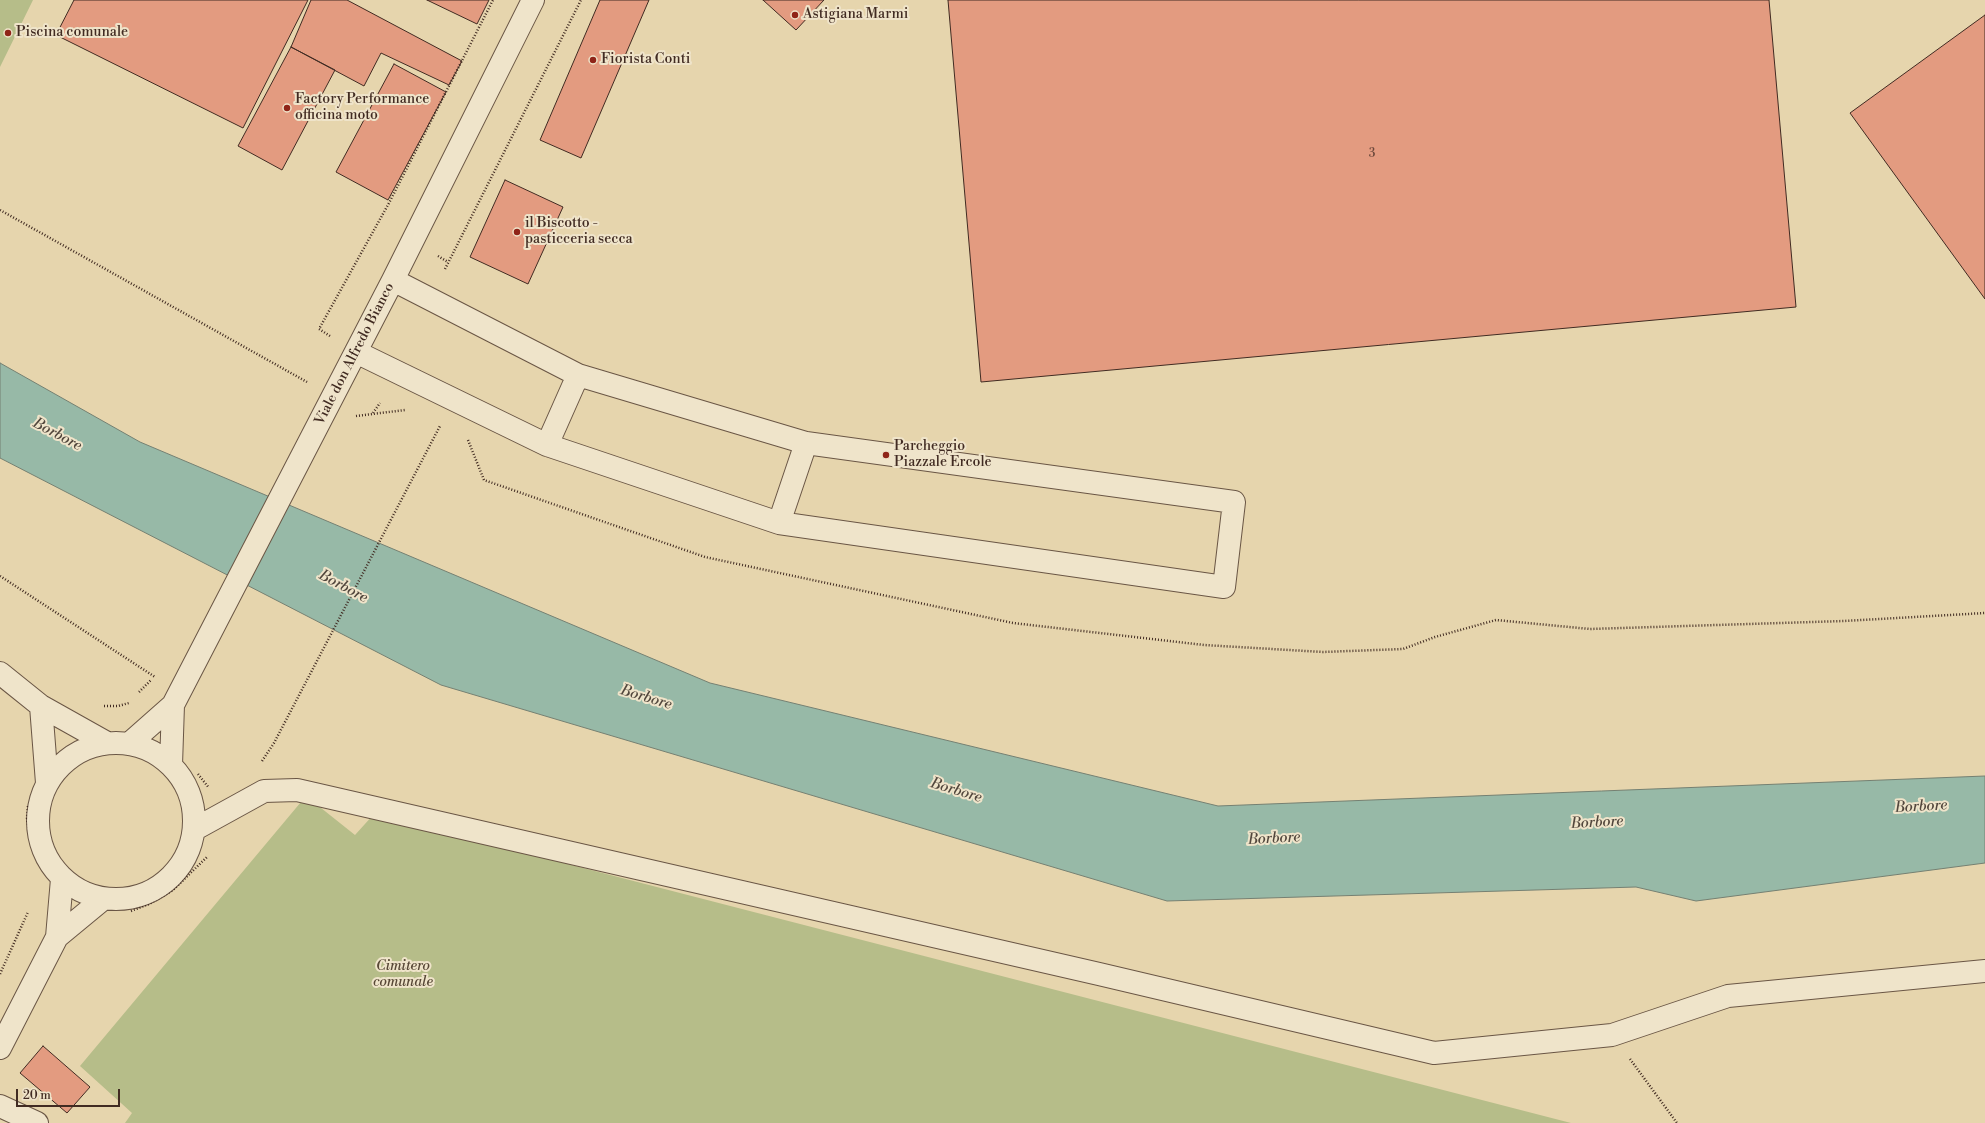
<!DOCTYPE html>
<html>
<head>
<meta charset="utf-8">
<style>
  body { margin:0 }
  #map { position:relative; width:1985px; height:1123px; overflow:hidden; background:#e6d5ad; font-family:"Libre Bodoni",serif }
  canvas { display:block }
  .scale { position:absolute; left:16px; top:1089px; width:104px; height:18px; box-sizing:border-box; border:2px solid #412b22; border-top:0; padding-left:5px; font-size:12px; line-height:14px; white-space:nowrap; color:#412b22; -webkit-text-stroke:3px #efe4ca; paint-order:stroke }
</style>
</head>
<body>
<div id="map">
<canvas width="1985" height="1123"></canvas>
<div class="scale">20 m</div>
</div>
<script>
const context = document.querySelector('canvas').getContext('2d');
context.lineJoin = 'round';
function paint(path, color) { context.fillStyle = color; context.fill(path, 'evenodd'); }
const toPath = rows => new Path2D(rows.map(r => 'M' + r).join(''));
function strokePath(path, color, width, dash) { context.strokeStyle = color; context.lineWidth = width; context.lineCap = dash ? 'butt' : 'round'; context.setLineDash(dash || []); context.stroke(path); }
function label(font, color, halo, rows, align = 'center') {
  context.font = font + ' "Libre Bodoni",serif'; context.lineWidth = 4; context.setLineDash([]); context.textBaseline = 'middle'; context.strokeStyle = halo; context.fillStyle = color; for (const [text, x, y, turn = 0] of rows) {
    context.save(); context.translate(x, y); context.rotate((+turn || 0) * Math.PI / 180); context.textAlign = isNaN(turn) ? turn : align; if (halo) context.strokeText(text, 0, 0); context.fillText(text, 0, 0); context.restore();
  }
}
const green = toPath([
  [0,0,33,0,0,67],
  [306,796,355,835,374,814,1571,1123,125,1123,132,1113,80,1066]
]);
const water = toPath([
  [0,363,140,442,710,683,1218,806,1985,776,1985,863,1696,901,1636,887,1167,901,441,685,0,458,0,363]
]);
const building = toPath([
  [74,0,308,0,243,128,56,35,74,0],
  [311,0,347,0,462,61,449,85,381,53,364,86,291,47,311,0],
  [427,0,489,0,477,24,427,0],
  [600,0,649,0,581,158,540,140,600,0],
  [763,0,824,0,796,30,763,0],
  [948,0,1769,0,1796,307,981,382,948,0],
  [1985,15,1985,299,1850,113,1985,15],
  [291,47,335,70,282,170,238,146,291,47],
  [394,64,446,92,388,200,336,172,394,64],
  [505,180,563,207,528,284,470,257,505,180],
  [43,1046,90,1087,67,1113,20,1073,43,1046]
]);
const path = toPath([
  [0,210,307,382],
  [438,256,448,262],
  [445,269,581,0],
  [330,336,319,329,389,203,493,0],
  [373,413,380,403],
  [356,416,405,410],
  [468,440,484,480,705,557,1013,623,1204,645,1323,652,1403,649,1435,637,1496,620,1590,629,1844,621,1985,613],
  [0,576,155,677],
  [139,692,151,680],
  [104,706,118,706,129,703],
  [262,761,274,743,440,426],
  [198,774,209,788],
  [28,806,27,818,29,830,40,859],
  [131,911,149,904,173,890,207,857],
  [0,974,28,912],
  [1630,1059,1677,1123]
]);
const minor = toPath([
  [356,352,547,445,779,523,1224,587,1234,502,806,443,578,375,393,280],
  [547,445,578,375],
  [779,523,806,443],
  [0,673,41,706],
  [173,705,393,280,533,0],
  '38 821a78 78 0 1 1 156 0a78 78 0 1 1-156 0Z',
  [130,743,173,705,171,765],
  [47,783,41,706,107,743],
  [195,829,264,791,297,790,1099,974,1434,1053,1612,1035,1728,996,1985,971],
  [62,879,57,937,103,899],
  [0,1048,57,937],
  [0,1106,37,1123]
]);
const markers = [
  [795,15,4,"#8f2418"],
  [8,33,4,"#8f2418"],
  [593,60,4,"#8f2418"],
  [287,108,4,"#8f2418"],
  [517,232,4,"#8f2418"],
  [886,455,4,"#8f2418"]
];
const numberNames = [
  ["3",1372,154]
];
const poiNames = [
  ["Astigiana Marmi",803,15],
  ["Piscina comunale",16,33],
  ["Fiorista Conti",601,60],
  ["Factory Performance",295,100],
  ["officina moto",295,116],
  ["il Biscotto -",525,224],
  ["pasticceria secca",525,240],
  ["Parcheggio",894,447],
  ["Piazzale Ercole",894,463]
];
const streetNames = [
  ["Viale don Alfredo Bianco",355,354,-63]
];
const parkNames = [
  ["Cimitero",403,967],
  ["comunale",403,983]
];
const waterNames = [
  ["Borbore",57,435,28],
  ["Borbore",343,587,28],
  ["Borbore",646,698,17],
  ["Borbore",956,791,17],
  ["Borbore",1921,807,-3],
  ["Borbore",1597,823,-3],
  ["Borbore",1274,839,-3]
];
paint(green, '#b6bd89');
paint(water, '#97b9a7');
strokePath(water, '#758072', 1);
paint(building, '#e39b80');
strokePath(building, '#412b22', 1);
strokePath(minor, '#6a5645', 24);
strokePath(path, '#412b22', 2.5, [1, 2]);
strokePath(minor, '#efe4ca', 22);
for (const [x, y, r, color] of markers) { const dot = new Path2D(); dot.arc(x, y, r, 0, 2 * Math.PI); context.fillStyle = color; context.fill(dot); strokePath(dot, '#efe4ca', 1.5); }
label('12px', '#6a473a', null, numberNames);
label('14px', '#412b22', '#efe4ca', poiNames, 'left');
label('14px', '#412b22', '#efe4ca', streetNames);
label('italic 14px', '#584837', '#efe4ca', parkNames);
label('italic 15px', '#52473d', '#efe4ca', waterNames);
</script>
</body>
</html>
